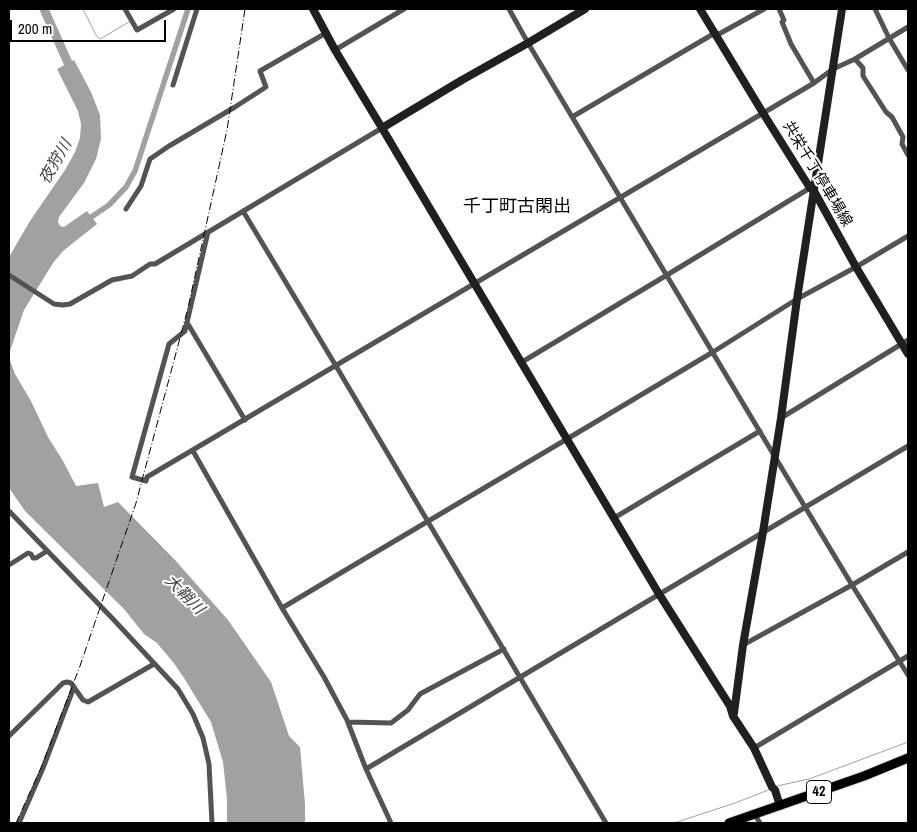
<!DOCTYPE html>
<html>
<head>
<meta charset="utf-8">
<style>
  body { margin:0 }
  #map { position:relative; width:917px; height:832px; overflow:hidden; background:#fff; font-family:"Archivo Narrow",sans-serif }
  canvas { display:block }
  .frame { position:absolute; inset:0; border:10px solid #000; pointer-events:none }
  .scale { position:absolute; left:10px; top:20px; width:156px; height:22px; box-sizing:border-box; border:2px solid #000; border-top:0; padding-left:6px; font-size:15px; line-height:18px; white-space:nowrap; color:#000; -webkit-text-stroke:4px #fff; paint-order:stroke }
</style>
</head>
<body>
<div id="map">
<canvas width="917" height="832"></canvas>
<div class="frame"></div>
<div class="scale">200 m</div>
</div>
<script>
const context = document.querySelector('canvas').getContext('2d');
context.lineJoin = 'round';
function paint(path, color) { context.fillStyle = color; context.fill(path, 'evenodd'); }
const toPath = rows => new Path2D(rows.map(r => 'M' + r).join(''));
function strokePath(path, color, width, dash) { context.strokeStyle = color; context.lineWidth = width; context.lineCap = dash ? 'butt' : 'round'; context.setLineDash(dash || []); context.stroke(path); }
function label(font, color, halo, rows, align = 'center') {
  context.font = font + ' "Archivo Narrow","Noto Sans JP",sans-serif'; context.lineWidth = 4; context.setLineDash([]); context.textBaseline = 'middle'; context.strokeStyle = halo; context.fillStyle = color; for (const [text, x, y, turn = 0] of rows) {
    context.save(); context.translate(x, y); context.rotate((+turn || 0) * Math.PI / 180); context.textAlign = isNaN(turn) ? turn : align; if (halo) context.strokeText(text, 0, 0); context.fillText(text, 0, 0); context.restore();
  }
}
const water = toPath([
  [74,60,91,92,100,115,101,139,96,159,84,183,59,217,58,222,60,226,64,227,87,211,97,224,63,251,53,263,24,310,9,354,9,257,30,221,65,170,75,152,80,138,81,124,78,111,57,69],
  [9,358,15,374,31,401,48,437,63,461,76,486,98,483,104,507,118,502,175,560,228,620,271,682,289,736,300,747,305,804,305,823,227,823,227,799,223,762,211,722,184,678,173,662,157,643,144,634,124,609,25,511,9,488]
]);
const stream = toPath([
  [83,9,96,35,100,39,129,22],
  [777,786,809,779,908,742],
  [674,823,735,803,771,789]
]);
const canal = toPath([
  [87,220,109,205,126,187,135,171,188,9]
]);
const river = toPath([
  [44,9,72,72]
]);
const street = toPath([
  [125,9,137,30,174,9],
  [509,9,528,43,775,457,852,585,908,675],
  [779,9,784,20,782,22,791,44,814,83],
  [875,9,889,38,908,70],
  [335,50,404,9],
  [855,59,863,68,863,76,886,112,892,117,898,128,903,137,902,144,908,155],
  [173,85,197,9],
  [572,117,691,47,715,33,719,34,764,9],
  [126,209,141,186,150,159,169,146,235,107,266,87,260,71,326,33],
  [243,211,336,366,606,823],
  [208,232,185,331,169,344,132,477,146,481,147,477,814,83,833,69,855,59,908,27],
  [9,275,54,304,63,305,70,304,112,280,132,276,150,264,155,264,382,128],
  [188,324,245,420],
  [522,362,667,275,810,188],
  [781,418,908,340],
  [193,451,282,608,324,677,347,720,366,769,391,823],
  [9,511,113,619,178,689,193,714,203,738,209,764,212,823],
  [614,518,760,431],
  [9,565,28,553,31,554,33,558,36,558,47,551],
  [282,608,349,568,567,439,713,352,797,299,856,267,908,236],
  [743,645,852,585,908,552],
  [348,722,391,723,408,710,420,694,504,649],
  [9,736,63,683,67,682,71,683,83,700,88,702,154,664],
  [754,748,908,656],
  [366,769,908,446],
  [755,815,760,823],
  [19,823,43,768,74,687]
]);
const secondary = toPath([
  [313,9,335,50,382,128,462,80,528,43,585,9],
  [700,9,763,113,810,188,814,191,856,267,908,354],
  [382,128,659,594,730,706,733,716,754,748,772,787,775,790,780,806],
  [734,713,743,645,763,532,781,418,797,299,842,9]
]);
const primary = toPath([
  [729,823,864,776,908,758]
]);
const rail = toPath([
  [16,823,41,768,80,666,136,503,188,308,227,130,245,9]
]);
const shields = [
  [819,792,25]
];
const shieldNames = [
  ["42",819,792]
];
const streetNames = [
  ["共栄千丁停車場線",817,174,59]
];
const waterNames = [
  ["夜狩川",56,162,-60],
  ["大鞘川",184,595,45]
];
const quarterNames = [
  ["千丁町古閑出",517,207]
];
paint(water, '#a1a1a1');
strokePath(stream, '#a1a1a1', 1);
strokePath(canal, '#a1a1a1', 5.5);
strokePath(river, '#a1a1a1', 9);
strokePath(primary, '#dbdbdb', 11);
strokePath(street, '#535353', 5);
strokePath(secondary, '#202020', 8);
strokePath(primary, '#000', 9);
strokePath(rail, '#000', 1, [8, 2.5, 1, 2.5]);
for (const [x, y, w] of shields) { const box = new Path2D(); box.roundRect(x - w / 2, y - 11.5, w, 23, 4); context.fillStyle = '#fff'; context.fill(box); strokePath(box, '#000', 1); }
label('bold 14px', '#000', null, shieldNames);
label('15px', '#000', '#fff', streetNames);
label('italic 16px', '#424242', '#fff', waterNames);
label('18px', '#000', '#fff', quarterNames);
</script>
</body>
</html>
